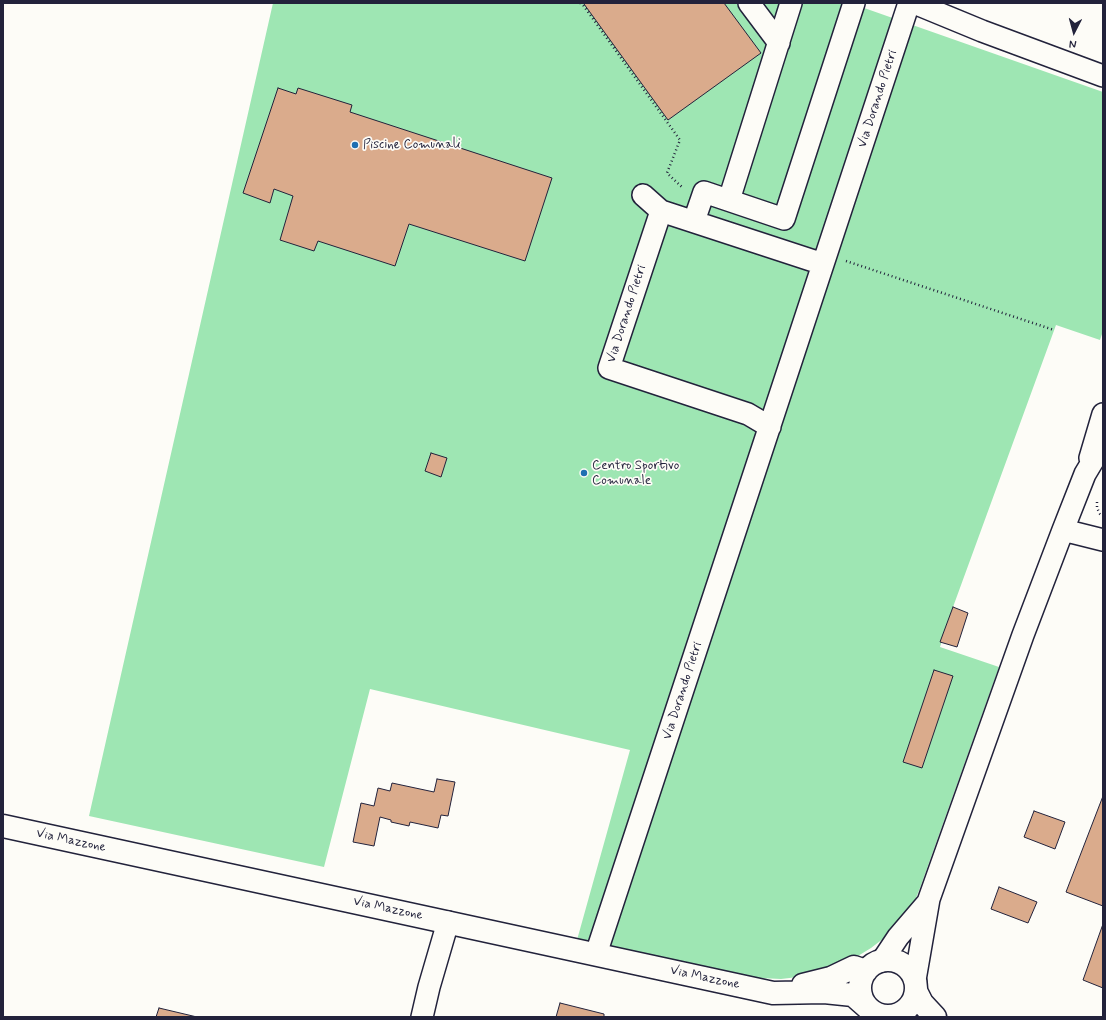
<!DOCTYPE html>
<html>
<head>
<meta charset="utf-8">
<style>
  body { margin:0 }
  #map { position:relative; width:1106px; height:1020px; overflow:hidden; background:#fdfcf7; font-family:Mynerve,sans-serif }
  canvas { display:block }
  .frame { position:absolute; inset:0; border:4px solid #22223b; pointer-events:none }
  .north { position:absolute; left:1054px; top:12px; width:40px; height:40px; -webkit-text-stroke:3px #fdfcf7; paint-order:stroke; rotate:186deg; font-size:11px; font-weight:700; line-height:16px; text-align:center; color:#22223b }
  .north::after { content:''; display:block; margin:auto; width:14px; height:18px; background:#22223b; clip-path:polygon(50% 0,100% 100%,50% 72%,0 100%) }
</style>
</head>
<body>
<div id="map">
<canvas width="1106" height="1020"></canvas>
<div class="frame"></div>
<div class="north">N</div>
</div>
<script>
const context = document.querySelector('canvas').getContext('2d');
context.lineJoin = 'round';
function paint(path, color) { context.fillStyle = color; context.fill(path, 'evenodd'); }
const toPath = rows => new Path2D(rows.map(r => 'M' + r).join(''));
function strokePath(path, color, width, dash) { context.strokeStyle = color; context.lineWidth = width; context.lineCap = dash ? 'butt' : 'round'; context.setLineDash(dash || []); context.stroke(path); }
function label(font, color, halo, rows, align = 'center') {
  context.font = font + ' Mynerve,sans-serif'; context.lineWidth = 3.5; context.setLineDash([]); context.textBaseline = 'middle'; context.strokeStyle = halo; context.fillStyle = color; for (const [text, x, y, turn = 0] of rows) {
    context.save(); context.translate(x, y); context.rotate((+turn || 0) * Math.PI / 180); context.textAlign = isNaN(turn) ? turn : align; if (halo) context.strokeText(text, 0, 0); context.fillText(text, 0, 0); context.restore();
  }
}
const green = toPath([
  [273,3,850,3,1103,92,1103,331,1100,340,1056,325,953,607,940,647,999,667,920,888,913,905,888,935,871,948,853,959,806,976,781,979,760,978,732,973,577,940,630,750,370,689,324,867,89,816]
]);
const building = toPath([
  [585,3,724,3,761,53,668,120,584,4,585,3],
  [278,88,296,94,298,88,352,105,350,112,552,178,525,261,409,224,395,266,318,241,314,251,280,240,293,196,274,189,270,203,243,193,278,88],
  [431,453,447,458,441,477,425,471,431,453],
  [953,607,968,613,957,647,940,642,953,607],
  [934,670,953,676,922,768,903,762,934,670],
  [437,779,455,782,448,816,441,815,438,828,410,822,409,826,391,822,391,820,380,817,374,846,353,842,361,803,374,806,378,788,390,791,392,783,434,792,437,779],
  [1103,796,1103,906,1066,892,1103,796],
  [1034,811,1065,822,1055,849,1024,837,1034,811],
  [999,887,1037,902,1028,923,991,909,999,887],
  [1103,924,1103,988,1083,980,1103,924],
  [560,1003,604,1014,604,1017,556,1017,560,1003],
  [159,1008,197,1017,156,1017,159,1008]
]);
const path = toPath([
  [580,3,583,5,680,140,667,173,683,188],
  [846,261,1054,330],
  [1097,502,1097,508,1100,514,1103,516]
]);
const street = toPath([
  [749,3,779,43],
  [914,3,982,31,1103,76],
  [643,195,661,211],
  [729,200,791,3],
  [694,221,704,192,784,219,854,3],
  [770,427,748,414,609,368,661,211,823,264],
  [1090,458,1103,414],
  [1063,530,1103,540],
  [596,954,909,3],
  [882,961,898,937,928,902],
  [915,980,929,899,1023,635,1063,530,1085,474,1103,444],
  [879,1015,883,1017],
  [422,1017,429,987,448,922]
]);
const secondary = toPath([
  [3,826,773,993,824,992,853,995,870,1010],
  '860 988a28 28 0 1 1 56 0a28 28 0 1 1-56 0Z',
  [803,985,831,978,854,967,866,971],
  [916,991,922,1003,935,1017]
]);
const markers = [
  [355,145,4,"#1f6fb2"],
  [584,473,4,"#1f6fb2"]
];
const streetNames = [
  ["Via Dorando Pietri",878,99,-72],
  ["Via Dorando Pietri",627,314,-72],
  ["Via Dorando Pietri",683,691,-72],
  ["Via Mazzone",71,841,12],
  ["Via Mazzone",388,909,12],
  ["Via Mazzone",705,978,12]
];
const poiNames = [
  ["Piscine Comunali",363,145],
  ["Centro Sportivo",592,466],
  ["Comunale",592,481]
];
paint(green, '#9ee6b3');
paint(building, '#daab8c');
strokePath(building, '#22223b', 1);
strokePath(street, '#22223b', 24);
strokePath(secondary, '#22223b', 25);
strokePath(path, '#22223b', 2.5, [1, 3]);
strokePath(street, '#fdfcf7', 21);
strokePath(secondary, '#fdfcf7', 22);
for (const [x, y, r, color] of markers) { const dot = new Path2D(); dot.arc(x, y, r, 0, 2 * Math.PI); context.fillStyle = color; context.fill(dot); strokePath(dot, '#fdfcf7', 1.5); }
label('13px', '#22223b', '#fdfcf7', streetNames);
label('13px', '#22223b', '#fdfcf7', poiNames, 'left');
</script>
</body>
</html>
